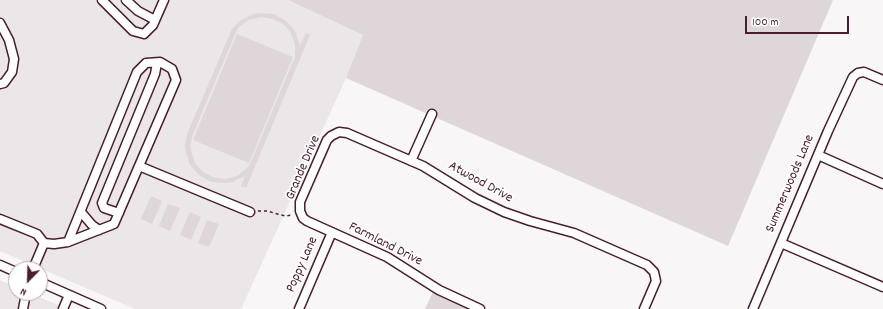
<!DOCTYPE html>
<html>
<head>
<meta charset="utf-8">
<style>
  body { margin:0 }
  #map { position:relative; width:883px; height:309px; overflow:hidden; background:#f8f6f7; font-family:Dekko,sans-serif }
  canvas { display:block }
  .north { position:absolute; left:8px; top:261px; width:40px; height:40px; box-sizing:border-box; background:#fff; border:1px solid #b7a5aa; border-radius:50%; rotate:203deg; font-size:11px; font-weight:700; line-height:16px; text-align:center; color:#4a1f2b }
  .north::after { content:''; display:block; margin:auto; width:14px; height:18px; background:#4a1f2b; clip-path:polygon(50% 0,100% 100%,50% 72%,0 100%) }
  .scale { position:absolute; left:745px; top:16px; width:104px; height:18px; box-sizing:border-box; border:2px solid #4a1f2b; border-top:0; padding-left:5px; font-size:12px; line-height:14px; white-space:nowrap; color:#4a1f2b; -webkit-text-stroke:3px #fff; paint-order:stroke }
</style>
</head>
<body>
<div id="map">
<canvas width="883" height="309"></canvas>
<div class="north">N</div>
<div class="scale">100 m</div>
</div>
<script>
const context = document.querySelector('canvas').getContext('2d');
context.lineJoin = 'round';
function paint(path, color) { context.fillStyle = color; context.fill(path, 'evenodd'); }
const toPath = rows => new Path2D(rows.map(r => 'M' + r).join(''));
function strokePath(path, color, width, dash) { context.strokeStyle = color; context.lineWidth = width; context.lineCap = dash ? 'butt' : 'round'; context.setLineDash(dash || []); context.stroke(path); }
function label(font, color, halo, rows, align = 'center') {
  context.font = font + ' Dekko,sans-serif'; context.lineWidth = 3.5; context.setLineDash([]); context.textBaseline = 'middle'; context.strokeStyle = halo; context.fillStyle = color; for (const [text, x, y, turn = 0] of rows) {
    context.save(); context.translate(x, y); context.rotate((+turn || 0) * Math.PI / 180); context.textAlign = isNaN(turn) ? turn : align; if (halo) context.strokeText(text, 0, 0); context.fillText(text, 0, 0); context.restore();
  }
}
const built = toPath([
  [0,0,288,0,363,35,346,78,241,309,135,309,0,251],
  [0,280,16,287,16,293,30,293,67,309,0,309]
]);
const green = toPath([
  [288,0,833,0,728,246,346,78,363,35],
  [260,13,274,14,286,21,295,31,300,46,306,33,310,35,246,188,241,186,245,176,232,182,225,183,212,182,200,176,190,165,186,152,185,145,188,132,232,29,241,20,254,14],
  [261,17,273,19,283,24,288,29,291,33,295,45,295,57,250,164,246,169,237,176,225,179,213,177,203,172,195,163,191,151,190,145,193,134,236,32,239,27,249,20],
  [237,34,293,57,249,163,193,140],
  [151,196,162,201,152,224,141,219],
  [168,204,180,208,170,231,159,226],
  [190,212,201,217,191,240,180,235],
  [207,220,219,224,209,247,198,243],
  [433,292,443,298,467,309,425,309]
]);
const path = toPath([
  [258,211,267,211,285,216,293,215]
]);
const minor = toPath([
  [102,0,133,31,144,34,153,25,164,0],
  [126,0,138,11,155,20],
  [0,23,9,40,14,59,12,72,4,83,0,84],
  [818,155,883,184],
  [411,161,432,114],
  [139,166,250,212],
  [81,212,92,225,99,230],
  [119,213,104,208,102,203,155,74,157,63],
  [0,219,37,234,44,243,54,244,68,242,114,224,176,80,172,69,160,62,146,63,137,72,68,242],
  [781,243,883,287],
  [0,265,16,272],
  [33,269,44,243],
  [40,282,101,309],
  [23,309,26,293],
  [63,309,69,295],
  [299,309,332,232],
  [480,309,439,290,387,257,307,221,303,218,300,211,300,202,327,140,331,136,339,132,347,133,423,166,475,198,504,212,530,221,574,233,647,265,654,272,656,281,644,309],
  [753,309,828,131,853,77,858,73,864,72,883,80]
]);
const streetNames = [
  ["Grande Drive",304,168,-67],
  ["Atwood Drive",480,183,29],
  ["Summerwoods Lane",791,184,-67],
  ["Farmland Drive",385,245,27],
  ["Poppy Lane",303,265,-66]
];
paint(built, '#ebe6e8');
paint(green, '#ded6d9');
strokePath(minor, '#4a1f2b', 11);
strokePath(path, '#4a1f2b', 1.5, [3, 3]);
strokePath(minor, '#fff', 8);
label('14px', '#4a1f2b', '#fff', streetNames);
</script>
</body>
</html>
